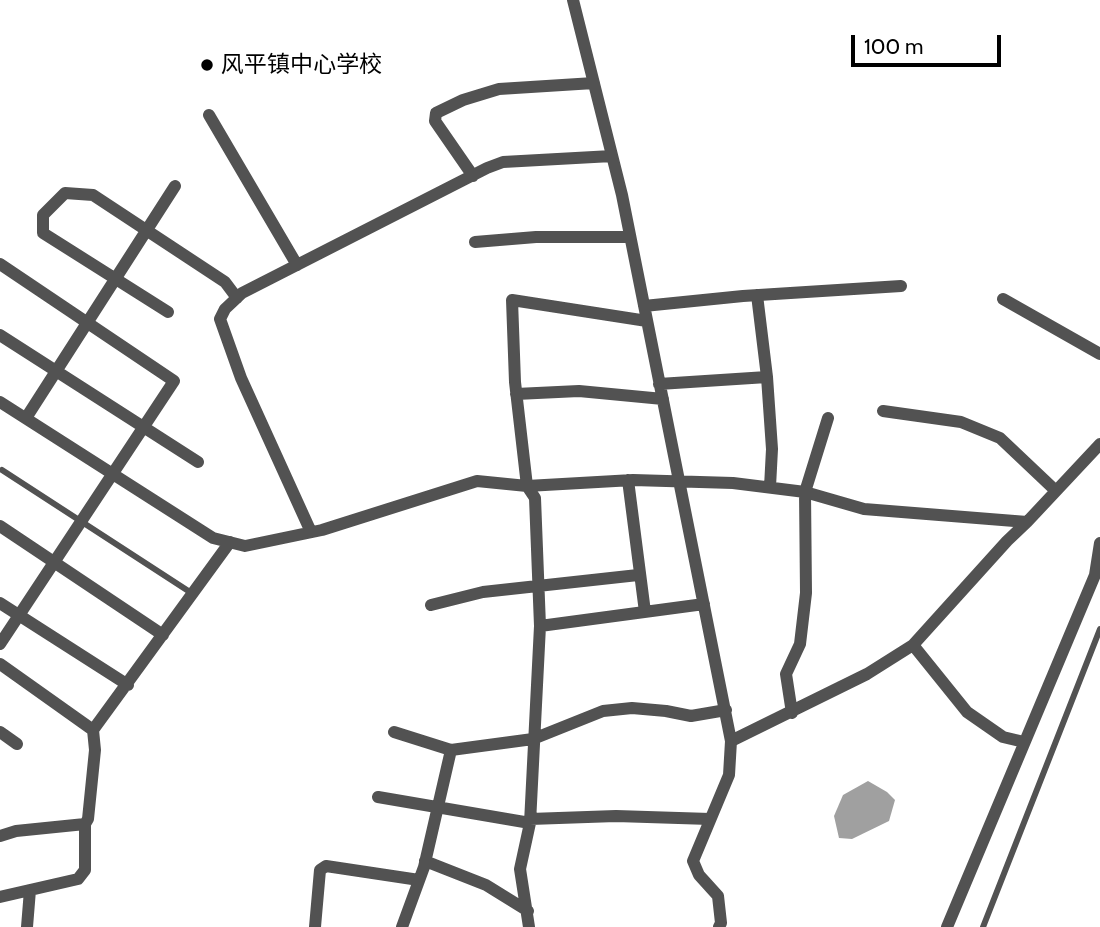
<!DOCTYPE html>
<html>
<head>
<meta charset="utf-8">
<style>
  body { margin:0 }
  #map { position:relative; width:1100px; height:927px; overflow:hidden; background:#fff; font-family:Cabin,sans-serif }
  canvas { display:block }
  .scale { position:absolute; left:851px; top:35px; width:150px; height:32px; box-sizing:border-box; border:4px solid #000; border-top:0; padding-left:9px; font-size:21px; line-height:24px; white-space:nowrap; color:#000; -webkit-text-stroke:5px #fff; paint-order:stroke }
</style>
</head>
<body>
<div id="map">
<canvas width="1100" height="927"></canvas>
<div class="scale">100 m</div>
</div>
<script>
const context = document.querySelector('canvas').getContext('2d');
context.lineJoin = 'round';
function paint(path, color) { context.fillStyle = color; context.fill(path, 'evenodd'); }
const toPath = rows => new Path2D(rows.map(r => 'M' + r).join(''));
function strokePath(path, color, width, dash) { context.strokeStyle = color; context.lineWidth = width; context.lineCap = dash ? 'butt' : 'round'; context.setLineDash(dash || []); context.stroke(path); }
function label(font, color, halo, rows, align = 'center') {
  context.font = font + ' Cabin,"Noto Sans SC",sans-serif'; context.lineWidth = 6; context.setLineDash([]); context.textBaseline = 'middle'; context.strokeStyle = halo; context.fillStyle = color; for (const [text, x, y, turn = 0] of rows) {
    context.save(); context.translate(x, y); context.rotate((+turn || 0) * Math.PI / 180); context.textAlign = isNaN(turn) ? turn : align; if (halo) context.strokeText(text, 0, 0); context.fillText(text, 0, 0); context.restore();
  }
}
const water = toPath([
  [868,781,887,792,895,800,889,821,852,839,839,838,834,816,843,795]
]);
const lane = toPath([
  [2,470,193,594],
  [983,927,1100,629]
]);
const street = toPath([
  [573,0,622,195,731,741,729,775,693,861,699,875,718,896,721,923,719,927],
  [209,115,297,265],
  [473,176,435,121,436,113,463,100,499,89,594,83],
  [475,242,536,237,630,237],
  [0,264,174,381,0,644],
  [757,295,767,377,772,449,770,487],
  [1003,299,1100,354],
  [644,306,743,296,901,286],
  [168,312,43,233,43,215,65,193,93,195,225,282,237,298],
  [0,335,198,462],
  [659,384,767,377],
  [516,394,579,391,663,399],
  [0,402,213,538,245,546,322,530,477,481,527,486,633,480,733,483,805,492,864,509,1027,522],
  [883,411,961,422,1000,438,1056,491],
  [26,418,175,186],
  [628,480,645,612],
  [0,526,163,635],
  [311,532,241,378,220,319,225,309,242,293,487,168,503,162,612,156],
  [0,603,128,685],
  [431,605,483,592,638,575],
  [540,626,704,604],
  [913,645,967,712,1003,737,1024,742],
  [0,664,93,730,230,542],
  [792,713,786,674,800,644,806,593,805,492,828,418],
  [0,732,17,744],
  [394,732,451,750,533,739,603,711,632,708,666,711,691,716,726,710],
  [731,741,867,674,913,645,1007,541,1027,522,1100,444],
  [378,797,530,823],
  [530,819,616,816,710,819],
  [0,836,16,831,85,824,88,819,95,750,93,730],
  [425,861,486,885,528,911],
  [0,897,78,879,85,870,85,824],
  [27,927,30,890],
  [315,927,320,870,326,866,419,880],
  [402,927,424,867,451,750],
  [529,927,520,869,530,823,540,626,535,498,527,486,515,382,512,300,647,321],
  [947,927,1095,575,1100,543]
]);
const markers = [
  [207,65,7,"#000"]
];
const poiNames = [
  ["风平镇中心学校",221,65]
];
paint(water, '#a0a0a0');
strokePath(lane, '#525252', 6);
strokePath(street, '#525252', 12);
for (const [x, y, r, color] of markers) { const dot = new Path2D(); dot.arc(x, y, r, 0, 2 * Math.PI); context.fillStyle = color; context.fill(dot); strokePath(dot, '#fff', 2.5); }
label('23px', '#000', '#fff', poiNames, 'left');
</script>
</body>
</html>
